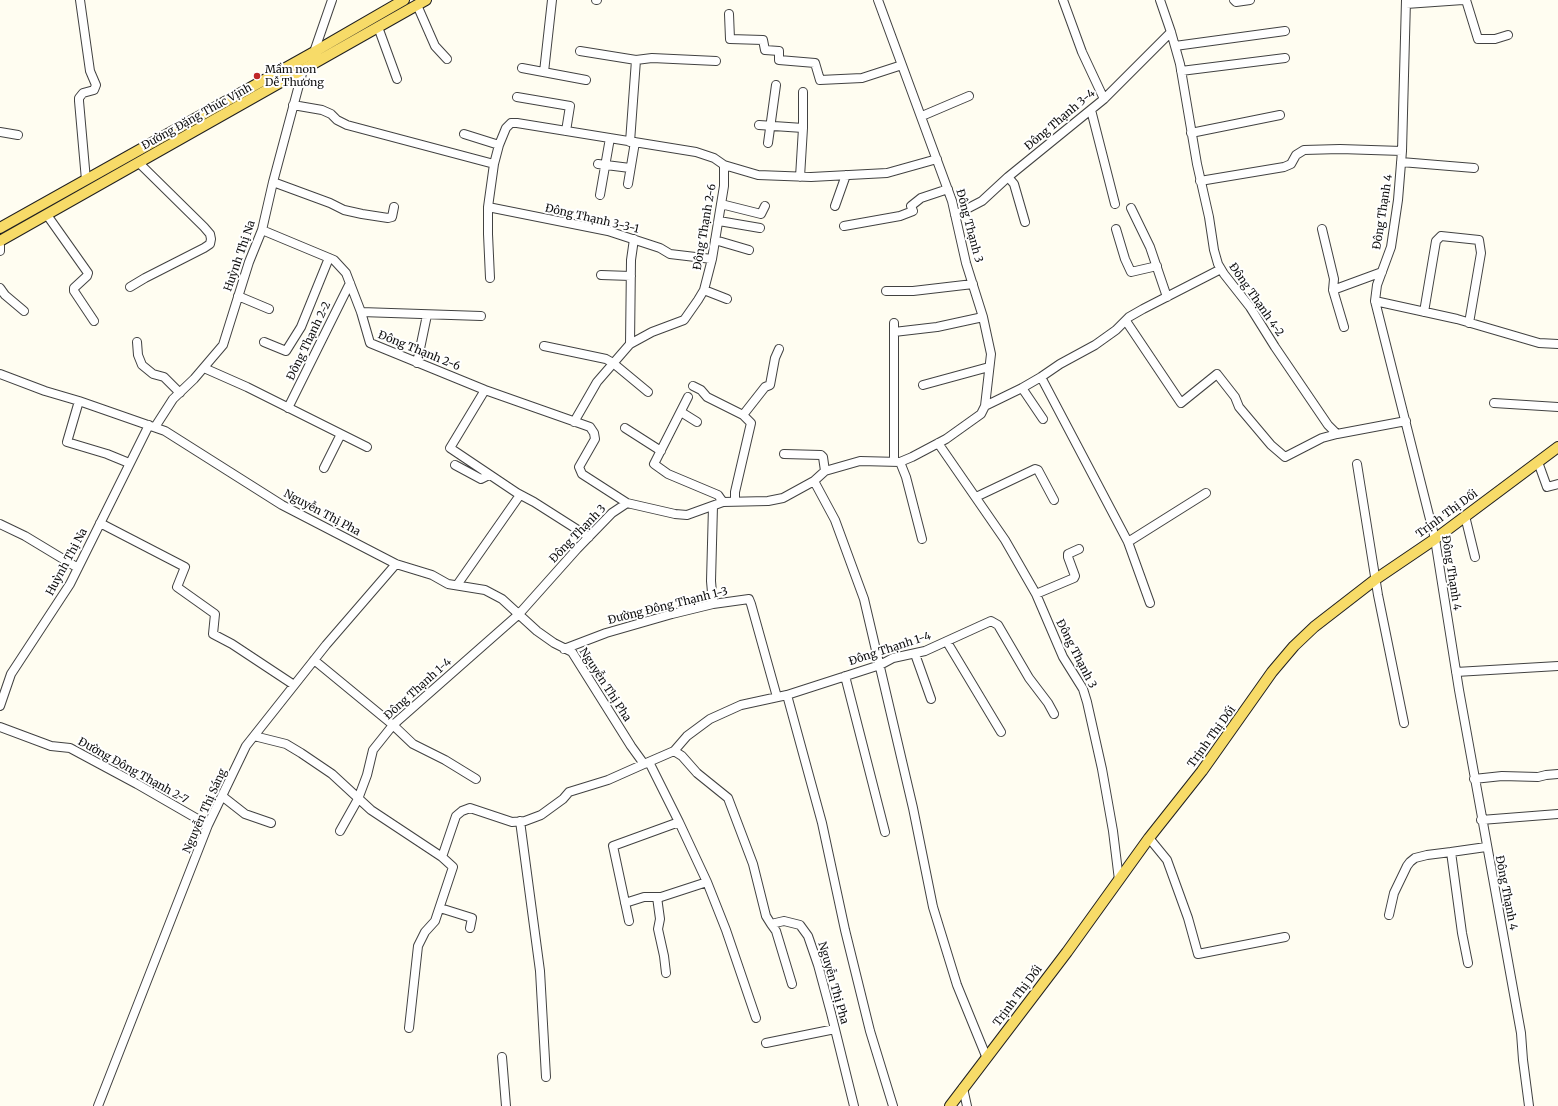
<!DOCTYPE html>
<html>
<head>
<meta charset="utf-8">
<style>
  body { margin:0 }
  canvas { display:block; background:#fffdf1 }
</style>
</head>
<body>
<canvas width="1558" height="1106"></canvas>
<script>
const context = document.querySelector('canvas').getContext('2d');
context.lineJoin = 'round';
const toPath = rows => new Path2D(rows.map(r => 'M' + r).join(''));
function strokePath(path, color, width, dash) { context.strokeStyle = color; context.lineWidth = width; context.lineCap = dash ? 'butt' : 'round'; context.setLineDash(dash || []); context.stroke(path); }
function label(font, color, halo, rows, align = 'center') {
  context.font = font + ' Merriweather,serif'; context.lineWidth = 4; context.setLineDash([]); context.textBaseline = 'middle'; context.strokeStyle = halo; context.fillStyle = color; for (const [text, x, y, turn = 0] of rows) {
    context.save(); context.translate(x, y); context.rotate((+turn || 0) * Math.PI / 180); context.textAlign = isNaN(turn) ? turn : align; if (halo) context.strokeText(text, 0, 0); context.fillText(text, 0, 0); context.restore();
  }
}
const minor = toPath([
  [80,0,90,71,96,85,94,90,83,93,79,98,79,101,86,180],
  [596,0,597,0],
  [1063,0,1082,52,1104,99],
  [1160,0,1171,32,1180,64,1197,164,1209,217,1214,250,1218,264,1224,274,1250,307,1275,347,1328,425,1337,434,1406,421],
  [1234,0,1236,2,1250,0],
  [1406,0,1402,151,1398,200,1391,247,1377,285,1375,301,1435,539,1459,690,1521,1033,1523,1060,1529,1106],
  [1466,0,1478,39,1495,39,1508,35],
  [1406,4,1463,0],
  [417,5,435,46,447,59],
  [729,14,730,39,763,40,765,50,779,51,779,60,815,63,820,80,862,78,902,65],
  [378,27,397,79],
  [1175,46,1285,31],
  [580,51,636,60],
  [314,52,332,0],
  [522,68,586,80],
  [1181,71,1285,58],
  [544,72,552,0],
  [517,97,570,106,566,131],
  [293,105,322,110,331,114,337,120,347,125,494,164,488,207,488,234,490,278],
  [1091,110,1115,204],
  [922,116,969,96],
  [759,125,803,128],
  [0,132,18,135],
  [1191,133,1280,115],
  [464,134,499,145],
  [630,142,636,60,652,58,716,61],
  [768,143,776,85],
  [1401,162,1474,168],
  [494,164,499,145,506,128,511,123,517,123,696,152,714,158,724,165,724,186,712,259,704,290,698,300,684,320,652,332,630,344,597,382,574,422],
  [598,164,630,168],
  [724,165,758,175,811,177,887,173,937,159],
  [800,177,803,128,803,92],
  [1008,177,1014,184,1025,222],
  [1200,181,1284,167,1291,164,1296,155,1304,150,1340,149,1402,151],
  [273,182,330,203,344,210,362,214,388,218,392,217,394,207],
  [628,184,635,142],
  [600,195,610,138],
  [721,204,761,214,765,206],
  [835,206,846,175],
  [488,207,608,231,660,248,670,254,712,259],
  [1131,208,1150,247,1167,297],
  [47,215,88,273,87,276,74,288,74,291,94,321],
  [955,215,982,201,1008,177,1104,99,1171,32],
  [719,221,760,228],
  [844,226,900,216,913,211,911,206,921,198,948,189],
  [1116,229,1125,259,1131,272,1157,266],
  [1322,229,1334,279,1333,290,1344,327],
  [262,230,334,260,346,273,361,312,370,343,485,390,590,427,594,433,595,439,579,467,582,474,627,503],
  [715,240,749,250],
  [0,246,0,251],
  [601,275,631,276],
  [130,287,145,278,204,248,210,244,211,239,210,234,204,227,139,163],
  [0,288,5,295,24,311],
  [704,290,727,299],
  [1333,290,1382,272],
  [886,291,913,291,973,284],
  [238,296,269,309],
  [1375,301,1457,319,1539,343,1558,344],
  [361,312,481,316],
  [1424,312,1436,241,1441,236,1479,240,1481,253,1469,323],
  [1126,321,1181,403,1217,374,1235,397,1239,407,1271,445,1285,457,1322,438,1337,434],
  [894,332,937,327,983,317],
  [137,342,138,355,142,365,153,374,164,377,180,393],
  [264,342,286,351,301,327,329,258],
  [630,344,631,260,634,239],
  [544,346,606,359,613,363,648,392],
  [417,363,427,315],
  [204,368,247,387,367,447],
  [0,374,45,391,79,401,165,431,282,505,396,564,432,575,448,584,485,590,502,599,537,631,554,643,572,652,631,746,644,764,674,751,682,756,697,773,728,798,753,864,766,916,771,924,784,921,800,925,808,936,818,965,831,1013,854,1106],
  [1041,377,1128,542,1150,603],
  [923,385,989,367],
  [693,386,701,390,707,397,743,415,751,423,735,492,735,501],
  [1022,388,1043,419],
  [485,390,450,448,517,493,534,502,589,537],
  [688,397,654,464,668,474,718,495,723,502],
  [79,401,67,442,107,454,129,463],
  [1494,403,1558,407],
  [985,406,1022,388,1041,377,1060,364,1095,345,1116,330,1129,317,1143,309,1221,269],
  [288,408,350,283],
  [681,412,697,422],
  [743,415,765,387,770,385,775,358,779,349],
  [155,427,173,399,194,379,223,345,249,262,262,230,273,182,303,70],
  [625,428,661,451],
  [938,443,1005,540,1036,594,1063,657,1083,689,1087,702,1102,769,1113,831,1119,880],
  [784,454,821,455,823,457,825,471],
  [894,462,894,323],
  [900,462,906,477,922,539],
  [1538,462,1547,487,1558,484],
  [1357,464,1378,595,1404,723],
  [455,465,481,479,489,475],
  [324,468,341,434],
  [814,481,835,520,864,599,913,808,933,907,957,985,986,1056],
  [976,497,1035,469,1038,470,1054,500],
  [713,506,711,581,713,604],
  [1465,516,1475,557],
  [100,523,185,567,177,587,215,614,213,634,232,644,294,685],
  [0,524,25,536,78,568],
  [1128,542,1206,493],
  [457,585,520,495],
  [1036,594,1074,578,1075,576,1068,557,1068,554,1079,549],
  [947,642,1001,732],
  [564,649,606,633,672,614,713,604,749,599,751,604,777,697],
  [915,654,931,699],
  [314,660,393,725,413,744,445,760,476,779],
  [1456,672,1558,666],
  [845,676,885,832],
  [787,695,822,823,845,930,870,1031,893,1106],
  [0,706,11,674,70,584,149,425],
  [0,727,51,746,70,748,137,784,208,825],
  [254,736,286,744,301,753,332,774,371,810,442,857,456,816,462,811,470,808,512,822,525,821,541,815,563,799,569,792,608,780,644,764],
  [674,751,687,736,710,719,741,705,787,695,880,665,893,658,925,651,991,621,998,625,1029,678,1048,703,1054,714],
  [649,762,679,822,707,882,726,930,756,1018],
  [1474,779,1502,776,1538,777,1546,775,1558,774],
  [222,796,245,814,271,823],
  [1481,820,1558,814],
  [520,821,540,971,546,1077],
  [340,831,358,799,367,775,373,750,393,725,519,614,577,549,612,513,627,503,675,514,687,515,723,502,768,501,783,498,814,481,825,471,860,461,900,462,912,457,946,439,981,414,985,406,991,354,983,317,966,263,952,201,878,0],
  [1149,838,1167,860,1188,918,1198,954,1285,937],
  [657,897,660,919,658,929,664,956,666,973],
  [625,903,644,897,661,897,707,882],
  [440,908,472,918,470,928],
  [1389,915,1394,893,1407,866,1410,862,1415,858,1427,855,1451,852],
  [629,921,613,846,679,822],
  [771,924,776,931,792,984],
  [1468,963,1462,933,1451,852,1486,847],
  [409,1028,418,946,425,932,435,921,453,867,442,857],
  [766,1043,835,1029],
  [502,1057,506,1106],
  [963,1088,967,1106],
  [98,1106,208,825,246,746,326,645,396,564]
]);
const major = toPath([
  [0,228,314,52,404,0],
  [0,241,426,0],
  [950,1106,1067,952,1149,838,1202,771,1272,672,1294,646,1314,627,1376,579,1435,539,1558,447]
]);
const markers = [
  [257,76,4,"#bf2727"]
];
const poiNames = [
  ["Mầm non",265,70],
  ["Dễ Thương",265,83]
];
const streetNames = [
  ["Đường Đặng Thúc Vịnh",197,117,-29],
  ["Đông Thạnh 3-4",1060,120,-40],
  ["Đông Thạnh 4",1383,212,-81],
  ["Đông Thạnh 3-3-1",592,219,13],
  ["Đông Thạnh 3",969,226,75],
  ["Đông Thạnh 2-6",705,227,-80],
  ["Huỳnh Thị Na",240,256,-71],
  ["Đông Thạnh 4-2",1256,300,55],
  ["Đông Thạnh 2-2",309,341,-64],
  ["Đông Thạnh 2-6",419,351,22],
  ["Nguyễn Thị Pha",322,513,28],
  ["Trịnh Thị Dối",1447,514,-36],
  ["Đông Thạnh 3",578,534,-46],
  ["Huỳnh Thị Na",67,562,-62],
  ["Đông Thạnh 4",1451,573,81],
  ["Đường Đông Thạnh 1-3",668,606,-14],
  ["Đông Thạnh 1-4",890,649,-18],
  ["Đông Thạnh 3",1076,654,63],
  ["Nguyễn Thị Pha",605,685,57],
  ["Đông Thạnh 1-4",418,689,-42],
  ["Trịnh Thị Dối",1212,737,-54],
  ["Đường Đông Thạnh 2-7",133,771,29],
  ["Nguyễn Thị Sáng",205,811,-66],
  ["Đông Thạnh 4",1506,893,79],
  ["Nguyễn Thị Pha",833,983,74],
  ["Trịnh Thị Dối",1018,996,-53]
];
strokePath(minor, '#424242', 10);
strokePath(major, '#202020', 12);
strokePath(minor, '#fff', 8);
strokePath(major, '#f7db68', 10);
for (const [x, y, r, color] of markers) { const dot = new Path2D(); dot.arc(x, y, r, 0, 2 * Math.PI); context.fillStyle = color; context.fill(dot); strokePath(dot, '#fff', 1.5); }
label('11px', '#0f0f0f', '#fff', poiNames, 'left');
label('11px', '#0f0f0f', '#fff', streetNames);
</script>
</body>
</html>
